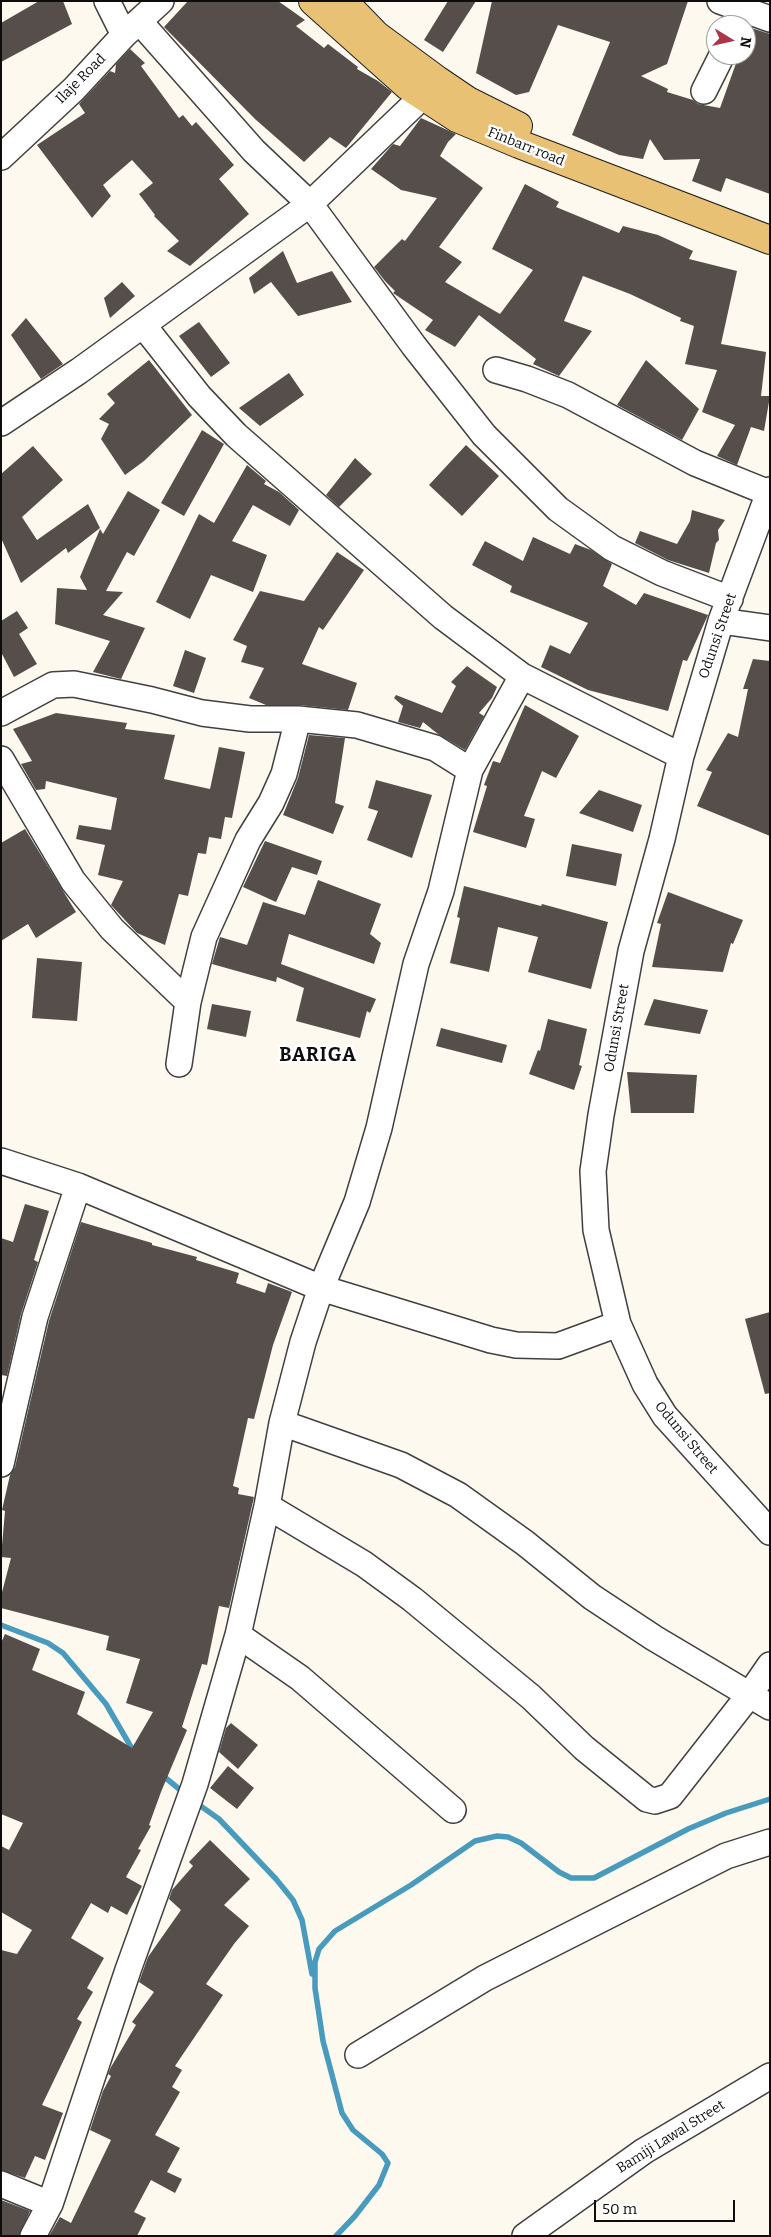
<!DOCTYPE html>
<html>
<head>
<meta charset="utf-8">
<style>
  body { margin:0 }
  #map { position:relative; width:771px; height:2237px; overflow:hidden; background:#fdf9ef; font-family:Bitter,serif }
  canvas { display:block }
  .frame { position:absolute; inset:0; border:2px solid #0d0d0d; pointer-events:none }
  .north { position:absolute; left:706px; top:15px; width:50px; height:50px; box-sizing:border-box; background:#fff; border:1px solid #9e9e9e; border-radius:50%; rotate:99deg; font-size:14px; font-weight:700; line-height:20px; text-align:center; color:#0d0d0d }
  .north::after { content:''; display:block; margin:auto; width:18px; height:22px; background:#ad3547; clip-path:polygon(50% 0,100% 100%,50% 72%,0 100%) }
  .scale { position:absolute; left:594px; top:2200px; width:141px; height:22px; box-sizing:border-box; border:2px solid #0d0d0d; border-top:0; padding-left:6px; font-size:15px; line-height:18px; white-space:nowrap; color:#0d0d0d; -webkit-text-stroke:4px #fff; paint-order:stroke }
</style>
</head>
<body>
<div id="map">
<canvas width="771" height="2237"></canvas>
<div class="frame"></div>
<div class="north">N</div>
<div class="scale">50 m</div>
</div>
<script>
const context = document.querySelector('canvas').getContext('2d');
context.lineJoin = 'round';
const toPath = rows => new Path2D(rows.map(r => 'M' + r).join(''));
function strokePath(path, color, width, dash) { context.strokeStyle = color; context.lineWidth = width; context.lineCap = dash ? 'butt' : 'round'; context.setLineDash(dash || []); context.stroke(path); }
function paint(path, color) { context.fillStyle = color; context.fill(path, 'evenodd'); }
function label(font, color, halo, rows, align = 'center') {
  context.font = font + ' Bitter,serif'; context.lineWidth = 5; context.setLineDash([]); context.textBaseline = 'middle'; context.strokeStyle = halo; context.fillStyle = color; for (const [text, x, y, turn = 0] of rows) {
    context.save(); context.translate(x, y); context.rotate((+turn || 0) * Math.PI / 180); context.textAlign = isNaN(turn) ? turn : align; if (halo) context.strokeText(text, 0, 0); context.fillText(text, 0, 0); context.restore();
  }
}
const stream = toPath([
  [1,1625,48,1643,63,1653,106,1704,131,1747,137,1752],
  [162,1775,184,1793],
  [195,1802,219,1819,276,1879,293,1900,302,1920,312,1974],
  [336,2236,355,2216,379,2185,388,2163,382,2154,353,2130,342,2113,323,2041,315,1988,315,1962,319,1949,335,1931,411,1885,475,1841,497,1836,508,1837,521,1843,559,1872,571,1878,594,1878,688,1829,726,1813,770,1799]
]);
const building = toPath([
  [39,1,63,1,72,24,1,62,1,23],
  [188,1,278,1,305,20,296,26,324,48,328,44,358,67,357,69,378,81,392,92,346,148,330,137,304,162,255,119,164,27],
  [448,1,476,1,443,52,424,40],
  [492,1,688,1,667,64,641,76,668,89,667,92,693,100,698,104,720,108,739,55,746,55,746,34,748,27,770,34,770,194,726,178,721,192,692,181,700,159,664,160,650,139,643,159,619,155,572,135,610,42,558,25,529,92,516,95,476,73],
  [130,49,145,63,141,66,179,118,183,115,192,126,196,122,234,165,219,179,249,214,190,266,167,251,179,241,154,216,155,215,139,194,153,183,132,160,103,185,111,196,92,218,37,145,85,113,79,104,110,71,115,73,116,64],
  [421,118,456,134,448,142,440,156,483,188,439,247,462,262,445,282,500,314,533,270,492,249,525,184,559,202,556,207,619,233,623,226,658,235,693,251,689,259,737,271,721,344,766,352,761,396,770,396,764,431,751,427,737,465,717,456,735,425,702,412,717,370,685,364,694,326,680,321,681,318,630,294,583,276,564,321,592,331,559,376,533,364,536,359,479,315,455,347,425,330,433,320,393,293,395,291,385,281,374,267,402,239,405,241,437,198,401,190,371,169,393,144,400,146],
  [283,251,297,283,332,271,352,302,298,316,271,282,254,294,249,278],
  [122,282,135,296,110,318,104,298],
  [26,318,63,364,41,379,11,335],
  [199,322,230,363,211,377,179,336],
  [149,360,192,415,144,461,125,475,101,439,109,424,99,419,115,403,107,394],
  [646,360,699,409,682,440,617,405],
  [289,373,304,395,260,426,239,408],
  [202,430,224,444,184,516,161,503],
  [466,445,499,476,462,516,429,485],
  [33,446,63,480,22,517,37,540,88,504,100,528,68,553,66,548,21,583,1,538,1,474],
  [355,458,372,474,339,507,326,495],
  [247,465,266,481,264,484,279,492,299,510,290,526,253,505,232,541,267,555,253,592,211,575,190,619,156,602,199,514,214,523],
  [128,491,160,510,134,556,127,552,106,591,123,592,103,615,145,628,121,679,93,672,110,641,55,624,57,588,87,590,80,577,100,529,103,534],
  [692,510,725,520,718,530,719,540,716,543,709,573,668,560,635,543,640,531,677,544,690,521],
  [533,537,570,554,575,544,591,550,612,564,603,586,636,605,644,593,708,615,687,661,683,660,668,711,588,690,541,667,550,645,570,654,588,623,563,613,564,611,563,613,510,592,512,586,472,565,485,541,523,561],
  [337,552,364,570,323,630,319,627,302,664,357,683,348,710,299,705,266,705,249,698,264,668,241,662,247,646,233,640,260,591,304,601],
  [17,611,28,628,19,634,37,664,14,677,1,652,1,621],
  [185,650,206,658,194,693,173,686],
  [753,659,770,661,770,836,697,806,712,772,706,770,728,733,738,737,748,689,743,689],
  [467,666,497,687,492,698,479,713,484,716,465,750,438,734,423,722,420,728,398,722,403,706,394,698,396,695,442,713,456,686,451,682],
  [525,705,579,736,556,778,542,771,524,816,535,819,526,848,473,832,487,786,484,785,493,761,500,763],
  [56,713,127,723,125,729,175,735,164,779,210,789,219,747,245,752,232,818,225,817,221,839,209,837,206,854,198,853,188,896,179,894,165,945,137,933,111,905,123,881,98,875,105,845,76,839,79,825,111,830,117,798,46,781,45,789,36,790,21,764,32,761,13,729],
  [309,735,345,738,335,803,344,806,333,834,283,815,298,778],
  [376,780,432,795,412,858,367,840,378,811,368,808],
  [599,790,642,805,633,832,579,813],
  [25,829,76,912,36,938,28,924,1,941,1,843],
  [265,841,322,861,317,875,292,867,276,902,243,887],
  [572,844,622,854,616,886,566,876],
  [318,880,381,904,370,934,381,943,374,964,289,934,281,964,376,999,370,1013,367,1011,360,1038,296,1021,304,988,277,977,276,982,212,964,220,937,247,945,263,902,305,915],
  [464,886,541,906,542,904,608,922,591,989,528,972,538,937,498,927,489,972,450,963,460,918,457,917],
  [668,892,743,920,733,944,731,943,723,972,652,967,661,924,657,923],
  [37,958,82,962,77,1021,32,1018],
  [654,999,708,1010,700,1034,644,1025],
  [212,1004,251,1011,246,1037,207,1029],
  [548,1019,587,1029,579,1065,582,1066,574,1090,529,1074,538,1050,540,1051],
  [441,1028,507,1045,502,1063,436,1046],
  [627,1072,697,1075,694,1113,631,1113],
  [25,1204,49,1211,34,1260,38,1262,21,1314,7,1376,1,1375,1,1238,13,1242],
  [81,1222,152,1243,152,1245,197,1257,196,1260,239,1273,236,1283,265,1293,268,1283,292,1292,273,1345,254,1419,248,1418,233,1486,239,1488,238,1494,254,1497,229,1608,219,1606,207,1665,202,1664,182,1727,187,1730,161,1792,149,1825,151,1826,138,1849,141,1850,126,1877,142,1886,127,1915,111,1906,108,1913,91,1903,71,1938,104,1958,87,1988,93,1992,77,2019,82,2022,42,2105,63,2113,45,2160,35,2156,25,2178,1,2170,1,1950,17,1954,32,1930,1,1912,1,1846,9,1850,23,1823,1,1814,1,1643,5,1634,40,1649,32,1670,85,1692,77,1714,132,1748,153,1712,126,1703,140,1659,106,1650,109,1636,1,1608,1,1596,11,1558,1,1557,5,1511,2,1510,10,1475,15,1467,49,1321],
  [770,1312,770,1393,765,1394,745,1319],
  [231,1723,258,1745,238,1769,219,1752,226,1728],
  [228,1766,254,1788,237,1809,210,1788],
  [210,1840,250,1879,224,1905,249,1926,234,1944,206,1984,223,1995,175,2066,182,2070,172,2087,180,2092,155,2135,180,2148,167,2172,182,2179,175,2193,151,2180,134,2212,146,2218,137,2236,49,2236,60,2217,71,2223,111,2140,90,2130,103,2091,111,2076,108,2074,111,2067,136,2025,132,2022,154,1992,139,1982,148,1957,181,1910,169,1899,172,1890,193,1866,189,1862],
  [1,2200,30,2211,19,2236,1,2236]
]);
const minor = toPath([
  [107,1,124,35],
  [720,1,770,19],
  [139,21,254,151,310,204,414,346,484,435,558,509,612,548,662,573,730,599],
  [704,91,722,55],
  [1,157,74,89,124,35,161,1],
  [143,325,199,396,236,435,443,617,522,676,681,756],
  [496,370,527,379,568,395,695,463,769,493],
  [1,423,79,371,310,204,422,97],
  [770,490,721,621,681,756,662,839,631,951,601,1115,593,1171,596,1230,618,1324,645,1384,665,1416,770,1532],
  [721,621,770,628],
  [1,713,53,685,74,684,152,700,202,713,250,719,298,719,357,725,435,748,470,770],
  [1,759,73,881,112,929,188,1002],
  [179,1064,188,1002,204,937,248,840,271,803,284,774,298,719],
  [1,1161,78,1186,321,1288,491,1340,516,1345,558,1346,618,1324],
  [282,1423,401,1465,458,1495,525,1543,592,1597,654,1638,770,1707],
  [1,1464,35,1317,78,1186],
  [267,1506,364,1564,412,1599,531,1697,584,1748,647,1799,655,1801,670,1796,750,1694,770,1665],
  [238,1635,300,1678,453,1810],
  [358,2055,485,1978,726,1856,770,1842],
  [1,2184,50,2204],
  [33,2236,50,2204,128,1970,195,1784,238,1635,267,1506,282,1423,303,1342,321,1288,357,1202,379,1128,416,964,441,891,470,770,522,676],
  [525,2236,644,2151,770,2076]
]);
const major = toPath([
  [313,1,408,86,457,118,519,144,770,240],
  [343,1,376,35,437,80,468,101,518,126]
]);
const streetNames = [
  ["Ilaje Road",81,79,-45],
  ["Finbarr road",526,147,22],
  ["Odunsi Street",718,636,-71],
  ["Odunsi Street",617,1028,-80],
  ["Odunsi Street",686,1438,50],
  ["Bamiji Lawal Street",671,2137,-32]
];
const districtNames = [
  ["BARIGA",318,1056]
];
strokePath(stream, '#499bbd', 5.5);
paint(building, '#554e4b');
strokePath(minor, '#404040', 28);
strokePath(major, '#1e1e1e', 30);
strokePath(minor, '#fff', 25);
strokePath(major, '#e9c174', 28);
label('14px', '#0d0d0d', '#fff', streetNames);
context.letterSpacing = '1px';
label('bold 19px', '#0d0d0d', '#fff', districtNames);
context.letterSpacing = '0px';
</script>
</body>
</html>
